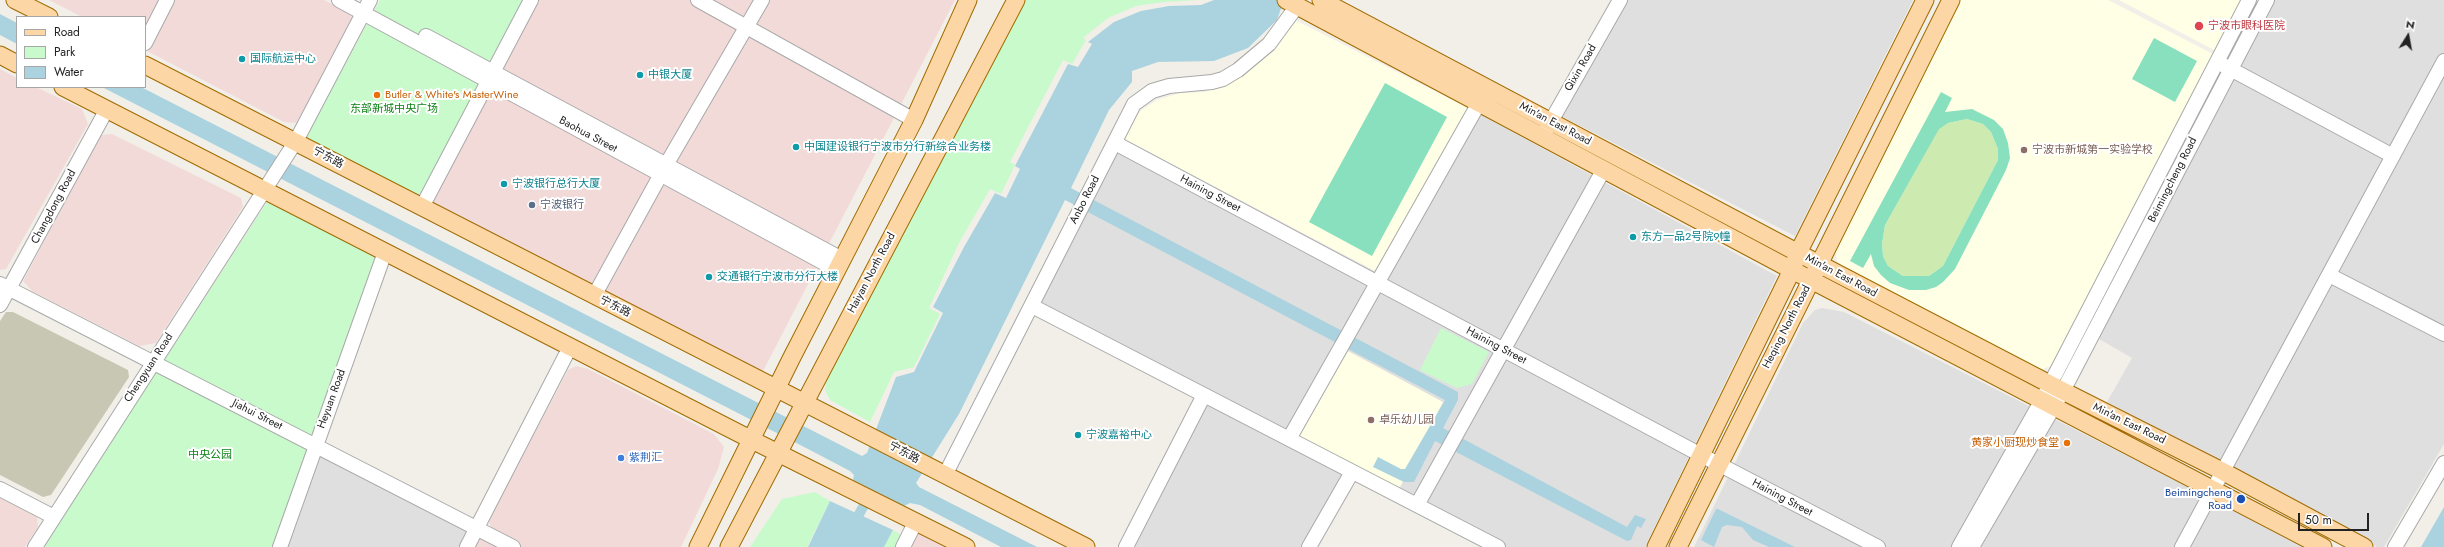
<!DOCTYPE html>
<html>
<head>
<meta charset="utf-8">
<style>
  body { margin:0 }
  #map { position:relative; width:2444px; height:547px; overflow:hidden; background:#f2efe9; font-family:Jost,sans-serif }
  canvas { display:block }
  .legend { position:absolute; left:16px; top:16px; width:130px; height:72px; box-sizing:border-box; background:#fff; border:1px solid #a7a7a7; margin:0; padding:5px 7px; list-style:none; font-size:12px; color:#222 }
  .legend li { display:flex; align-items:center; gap:8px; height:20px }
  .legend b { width:20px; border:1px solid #a7a7a7 }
  .north { position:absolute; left:2388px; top:16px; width:40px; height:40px; -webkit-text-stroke:3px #fff; paint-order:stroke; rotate:11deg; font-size:11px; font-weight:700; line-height:16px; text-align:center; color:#222 }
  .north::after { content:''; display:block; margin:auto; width:14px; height:18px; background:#222; clip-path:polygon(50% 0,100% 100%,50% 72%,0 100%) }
  .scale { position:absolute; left:2298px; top:513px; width:71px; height:18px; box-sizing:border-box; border:2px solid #222; border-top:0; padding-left:5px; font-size:12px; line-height:14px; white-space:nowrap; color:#222; -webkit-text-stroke:3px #fff; paint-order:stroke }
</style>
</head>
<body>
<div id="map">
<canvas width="2444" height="547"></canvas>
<ul class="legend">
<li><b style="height:5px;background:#fcd6a4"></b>Road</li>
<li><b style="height:11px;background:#c8facc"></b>Park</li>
<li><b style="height:11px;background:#aad3df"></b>Water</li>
</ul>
<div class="north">N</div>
<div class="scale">50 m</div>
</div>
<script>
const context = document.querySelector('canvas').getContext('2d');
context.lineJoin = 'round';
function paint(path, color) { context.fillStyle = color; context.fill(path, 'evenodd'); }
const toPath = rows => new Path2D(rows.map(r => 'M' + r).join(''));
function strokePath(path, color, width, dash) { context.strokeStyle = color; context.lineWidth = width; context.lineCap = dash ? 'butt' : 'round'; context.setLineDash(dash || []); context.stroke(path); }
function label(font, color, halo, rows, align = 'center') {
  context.font = font + ' Jost,"Noto Sans SC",sans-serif'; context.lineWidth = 4; context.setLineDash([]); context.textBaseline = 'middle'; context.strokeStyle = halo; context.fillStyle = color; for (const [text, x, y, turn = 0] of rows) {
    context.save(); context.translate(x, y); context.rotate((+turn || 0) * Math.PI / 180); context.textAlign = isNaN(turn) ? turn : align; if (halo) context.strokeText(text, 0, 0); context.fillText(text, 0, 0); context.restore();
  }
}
const residential = toPath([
  [1627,0,1913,0,1795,236,1561,116],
  [2272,0,2444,0,2444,444,2384,547,2377,547,2107,402,2132,358,2094,336],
  [1470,109,1777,276,1645,547,1507,547,1398,491,1348,351,1298,437,1037,301,1123,138,1374,271],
  [1822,308,1844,312,2306,547,1694,547,1803,323,1815,310],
  [1206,401,1345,473,1304,547,1131,547],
  [319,452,470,532,462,547,284,547]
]);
const commercial = toPath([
  [49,0,324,0,351,14,353,23,296,123,284,122,145,50,145,17,82,17],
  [535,0,955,0,761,375,430,201],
  [0,69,17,78,17,87,36,87,82,109,88,124,6,269,0,270],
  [112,134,241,198,243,207,156,343,139,346,32,291,23,281,101,135],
  [576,366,588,369,714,434,724,447,718,469,681,547,520,547,494,534,489,522,494,510,568,370],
  [0,498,37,517,38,527,25,547,0,547],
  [916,530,950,547,908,547],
  [479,535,502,547,472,547]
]);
const education = toPath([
  [1960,0,2108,0,2215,55,2059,357,2051,366,2040,370,1846,270,1837,261,1834,245],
  [2119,0,2244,0,2216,51],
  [1295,20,1470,109,1375,271,1123,138,1140,111,1157,100,1180,93,1205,92,1243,76,1276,49],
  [1348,351,1443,402,1398,491,1298,437]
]);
const construction = toPath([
  [6,312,13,312,128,370,129,377,51,495,43,497,0,475,0,321]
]);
const grass = toPath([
  [1967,119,1983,124,1991,132,1998,149,1998,160,1943,266,1929,276,1903,276,1888,266,1883,256,1882,244,1885,225,1939,128,1948,123]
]);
const park = toPath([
  [380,0,523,0,420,195,304,140],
  [1025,0,1199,0,1164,2,1136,6,1108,18,1083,38,1086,40,1072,64,1063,60,1010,162,1015,165,1001,194,990,189,959,243,929,308,940,314,914,367,894,372,870,422,830,400,825,390,827,378],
  [269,199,378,256,272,547,43,547],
  [1441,328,1489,352,1472,384,1457,388,1420,370],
  [815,492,830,501,807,547,750,547,782,499],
  [893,530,903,536,897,547,884,547]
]);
const pitch = toPath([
  [2154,38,2197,61,2175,102,2132,79],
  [1385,83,1447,117,1372,256,1309,222],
  [1941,92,1952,98,1945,112,1972,109,1994,120,2003,129,2008,143,2010,158,2006,170,1955,269,1943,282,1936,287,1926,290,1909,290,1890,283,1881,275,1874,266,1871,254,1863,268,1850,261],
  [1967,119,1983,124,1991,132,1998,149,1998,160,1943,266,1929,276,1903,276,1888,266,1883,256,1882,244,1885,225,1939,129,1948,123]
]);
const water = toPath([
  [1214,0,1284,0,1277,20,1248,48,1214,61,1158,62,1132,71,1132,82,1109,110,1071,188,1458,392,1458,400,1443,428,1627,527,1635,515,1646,519,1641,528,1637,526,1631,540,1627,541,1435,441,1414,482,1404,482,1373,467,1378,457,1401,469,1405,469,1445,400,1065,200,959,414,916,483,919,487,1037,547,1001,547,920,505,910,503,904,506,853,480,854,475,850,471,808,449,102,87,141,87,862,456,867,453,896,377,914,372,943,313,933,307,964,247,995,193,1006,198,1020,169,1015,166,1068,64,1078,67,1092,44,1088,42,1114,22,1141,11,1169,6,1201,5],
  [0,14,17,23,17,44,0,35],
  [830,501,893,530,884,547,808,547],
  [2444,507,2444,547,2421,547],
  [1716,509,1718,509,1795,547,1769,547,1753,540,1742,527,1727,525,1722,527,1714,547,1701,540]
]);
const canal = toPath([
  [841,547,879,478]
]);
const minor = toPath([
  [339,0,837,270],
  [698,0,914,120],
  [426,36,842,259],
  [145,43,167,0],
  [2223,65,2393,156],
  [1546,130,1620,0],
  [1115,143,1701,455,1878,547],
  [422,207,531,0],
  [2328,277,2333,277,2444,334],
  [0,284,513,547],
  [594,296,666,165,762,0],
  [0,305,107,109],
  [1032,306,1498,547],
  [1289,439,1479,103],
  [945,475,1134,104,1152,91,1169,86,1212,82,1223,79,1238,70,1269,44,1297,6],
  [0,489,54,517],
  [1417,505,1604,169],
  [35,547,296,141,370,0],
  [280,547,385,252],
  [467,547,570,347],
  [903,547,916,521],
  [1126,547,1204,395],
  [1309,547,1352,472],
  [1959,547,2042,400,2249,0],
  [1972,547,2063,391,2267,0],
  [2182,547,2444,61],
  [2395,547,2444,463]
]);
const major = toPath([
  [15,0,49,17],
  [1286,0,1792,270,2323,547],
  [1321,0,1819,264,2063,391,2222,471,2364,547],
  [0,55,17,64],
  [145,65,1086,547],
  [63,87,752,440,966,547],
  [698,547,791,359,914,120,968,0],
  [729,547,1016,0],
  [1656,547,1792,270,1798,253,1925,0],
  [1678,547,1951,0]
]);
const markers = [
  [2199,26,5,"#e0444e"],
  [242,59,4,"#0f9aa8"],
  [640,75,4,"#0f9aa8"],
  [377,95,4,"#e8710a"],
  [796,147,4,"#0f9aa8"],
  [2024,150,4,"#8d6e63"],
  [504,184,4,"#0f9aa8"],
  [532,205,4,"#5c6f8a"],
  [1633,237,4,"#0f9aa8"],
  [709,277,4,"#0f9aa8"],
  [1371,420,4,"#8d6e63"],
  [1078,435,4,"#0f9aa8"],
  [2067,443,4,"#e8710a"],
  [621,458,4,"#3f7fe0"],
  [2241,499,5,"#1a4fb4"]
];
const healthNames = [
  ["宁波市眼科医院",2208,26]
];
const cultureNames = [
  ["国际航运中心",250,59],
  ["中银大厦",648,75],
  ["中国建设银行宁波市分行新综合业务楼",804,147],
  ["宁波银行总行大厦",512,184],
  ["东方一品2号院9幢",1641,237],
  ["交通银行宁波市分行大楼",717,277],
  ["宁波嘉裕中心",1086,435]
];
const streetNames = [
  ["Qixin Road",1581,68,-60],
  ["Min'an East Road",1555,124,28],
  ["Baohua Street",588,135,28],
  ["宁东路",328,158,28],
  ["Beimingcheng Road",2173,180,-63],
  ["Haining Street",1210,194,28],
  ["Anbo Road",1085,200,-63],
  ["Changdong Road",54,207,-62],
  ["Haiyan North Road",872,273,-62],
  ["Min'an East Road",1841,276,28],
  ["宁东路",615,307,27],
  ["Heqing North Road",1787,327,-63],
  ["Haining Street",1496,346,28],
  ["Chengyuan Road",149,368,-57],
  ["Heyuan Road",332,399,-70],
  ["Jiahui Street",257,415,27],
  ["Min'an East Road",2129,424,26],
  ["宁东路",904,453,28],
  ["Haining Street",1782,498,28]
];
const foodNames = [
  ["Butler & White's MasterWine",385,95],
  ["黄家小厨现炒食堂",2059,443,"right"]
];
const parkNames = [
  ["东部新城中央广场",394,109],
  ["中央公园",210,455]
];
const educationNames = [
  ["宁波市新城第一实验学校",2032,150],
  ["卓乐幼儿园",1379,420]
];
const serviceNames = [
  ["宁波银行",540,205]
];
const shopNames = [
  ["紫荆汇",629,458]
];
const transitNames = [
  ["Beimingcheng",2232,493],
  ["Road",2232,506]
];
paint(residential, '#e0dfdf');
paint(commercial, '#f2dad9');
paint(education, '#ffffe5');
paint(construction, '#c7c7b4');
paint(grass, '#cdebb0');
paint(park, '#c8facc');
paint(pitch, '#88e0be');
paint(water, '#aad3df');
strokePath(canal, '#aad3df', 10);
strokePath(minor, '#a9a9a9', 16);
strokePath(major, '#a06b00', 19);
strokePath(minor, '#fff', 14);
strokePath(major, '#fcd6a4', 17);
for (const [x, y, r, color] of markers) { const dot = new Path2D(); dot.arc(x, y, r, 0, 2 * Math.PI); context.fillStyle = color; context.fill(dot); strokePath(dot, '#fff', 1.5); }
label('11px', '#be3a42', '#fff', healthNames, 'left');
label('11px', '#0d838f', '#fff', cultureNames, 'left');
label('11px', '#222', '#fff', streetNames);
label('11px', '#c56008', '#fff', foodNames, 'left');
label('11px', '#0c8416', '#fff', parkNames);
label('11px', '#785e54', '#fff', educationNames, 'left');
label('11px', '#4e5e75', '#fff', serviceNames, 'left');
label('11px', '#366cbe', '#fff', shopNames, 'left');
label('11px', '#164399', '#fff', transitNames, 'right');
</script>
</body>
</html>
